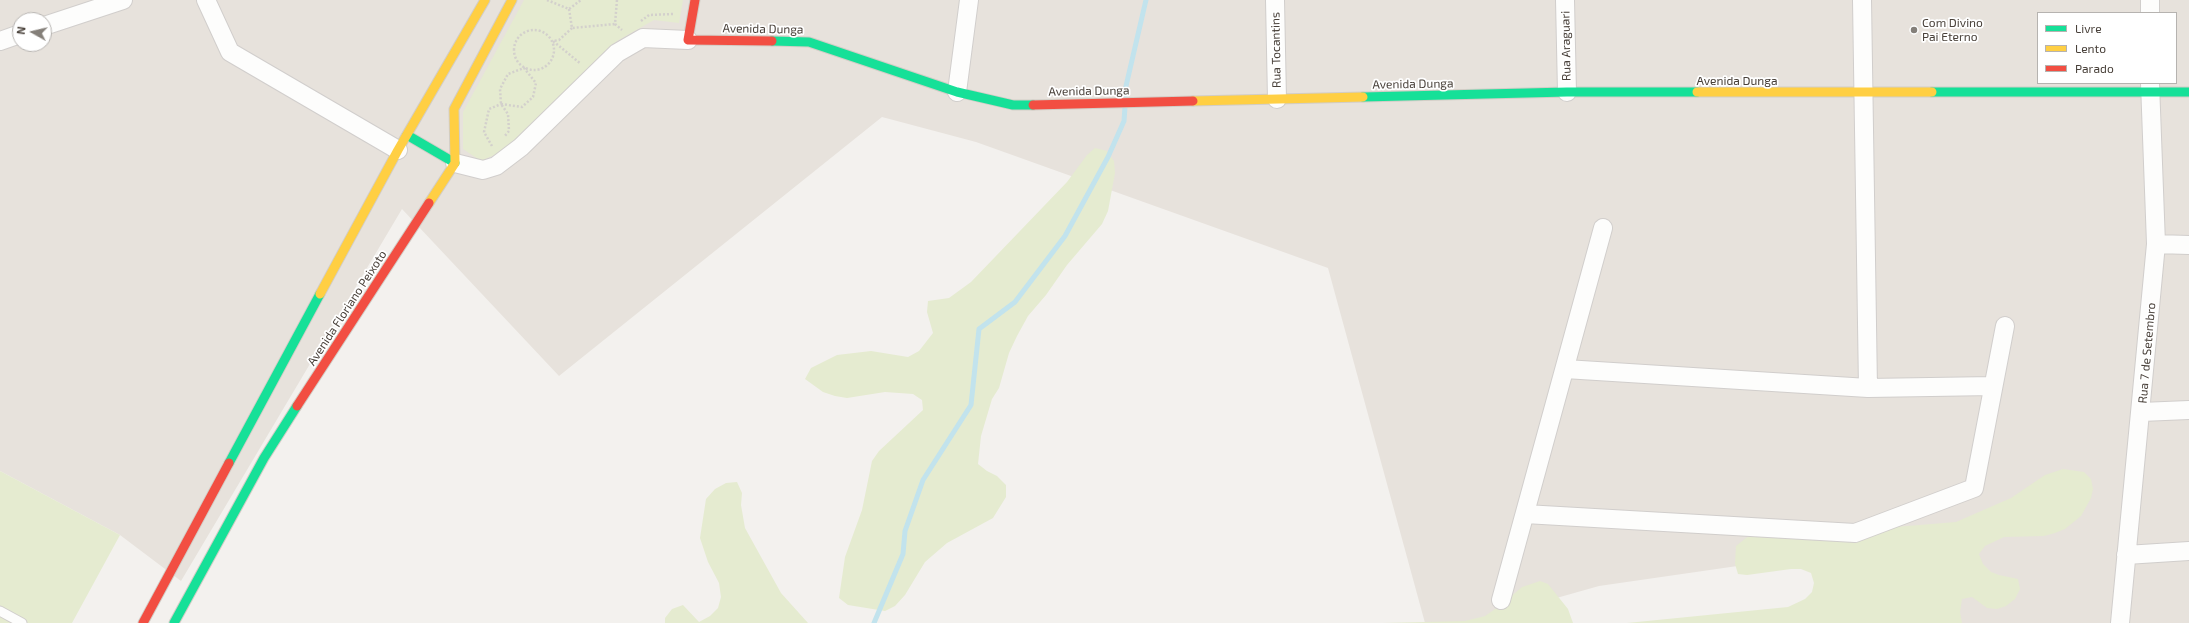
<!DOCTYPE html>
<html>
<head>
<meta charset="utf-8">
<style>
  body { margin:0 }
  #map { position:relative; width:2189px; height:623px; overflow:hidden; background:#f3f1ee; font-family:"Exo 2",sans-serif }
  canvas { display:block }
  .legend { position:absolute; left:2037px; top:12px; width:140px; height:72px; box-sizing:border-box; background:#fff; border:1px solid #b6b3b0; margin:0; padding:5px 7px; list-style:none; font-size:12px; color:#49413a }
  .legend li { display:flex; align-items:center; gap:8px; height:20px }
  .legend b { width:20px; border:1px solid #b6b3b0 }
  .north { position:absolute; left:12px; top:12px; width:40px; height:40px; box-sizing:border-box; background:#fff; border:1px solid #b6b3b0; border-radius:50%; rotate:278deg; font-size:11px; font-weight:700; line-height:16px; text-align:center; color:#49413a }
  .north::after { content:''; display:block; margin:auto; width:14px; height:18px; background:#847f79; clip-path:polygon(50% 0,100% 100%,50% 72%,0 100%) }
</style>
</head>
<body>
<div id="map">
<canvas width="2189" height="623"></canvas>
<ul class="legend">
<li><b style="height:5px;background:#16e098"></b>Livre</li>
<li><b style="height:5px;background:#ffcf43"></b>Lento</li>
<li><b style="height:5px;background:#f24e42"></b>Parado</li>
</ul>
<div class="north">N</div>
</div>
<script>
const context = document.querySelector('canvas').getContext('2d');
context.lineJoin = 'round';
function paint(path, color) { context.fillStyle = color; context.fill(path, 'evenodd'); }
const toPath = rows => new Path2D(rows.map(r => 'M' + r).join(''));
function strokePath(path, color, width, dash) { context.strokeStyle = color; context.lineWidth = width; context.lineCap = dash ? 'butt' : 'round'; context.setLineDash(dash || []); context.stroke(path); }
function label(font, color, halo, rows, align = 'center') {
  context.font = font + ' "Exo 2",sans-serif'; context.lineWidth = 3.5; context.setLineDash([]); context.textBaseline = 'middle'; context.strokeStyle = halo; context.fillStyle = color; for (const [text, x, y, turn = 0] of rows) {
    context.save(); context.translate(x, y); context.rotate((+turn || 0) * Math.PI / 180); context.textAlign = isNaN(turn) ? turn : align; if (halo) context.strokeText(text, 0, 0); context.fillText(text, 0, 0); context.restore();
  }
}
const residential = toPath([
  [0,0,2189,0,2189,623,1932,623,1952,535,1599,586,1468,623,1425,623,1328,268,976,142,882,117,559,376,402,209,181,581,120,535,0,471],
  [2038,13,2176,13,2176,83,2038,83],
  [20,20,44,20,44,44,20,44]
]);
const green = toPath([
  [524,0,683,0,679,23,654,20,617,41,503,151,481,161,463,149,463,112],
  [1095,148,1107,151,1114,161,1115,173,1108,211,1102,224,1067,265,1046,295,1028,316,1017,336,1009,353,999,388,992,399,981,436,978,464,987,471,997,476,1006,485,1006,497,993,518,947,543,925,562,905,595,895,606,885,611,848,605,839,598,845,557,862,510,872,461,879,451,923,410,922,400,913,394,885,392,847,398,835,396,823,392,805,379,811,368,837,355,871,351,908,357,919,351,933,333,927,312,928,301,949,298,971,282,1067,182,1087,155],
  [2063,469,2084,472,2091,479,2093,489,2091,498,2081,516,2065,529,2055,533,2044,536,2004,537,1985,546,1979,554,1983,564,1991,572,1999,575,2018,579,2020,589,2015,599,2006,606,1997,609,1987,608,1972,597,1962,599,1960,612,1962,623,1627,623,1788,607,1805,599,1812,592,1814,583,1811,573,1801,569,1791,569,1747,575,1738,574,1735,564,1736,546,1746,538,1763,530,1895,527,1956,522,2011,498,2045,475],
  [0,471,120,535,72,623,0,623],
  [737,482,742,493,741,505,745,528,781,593,808,623,665,623,665,618,672,609,683,605,699,622,710,616,718,608,721,597,719,583,708,562,700,538,706,499,715,489,726,483],
  [1540,581,1548,584,1568,609,1573,623,1382,623,1465,621,1485,616,1501,605,1522,587]
]);
const stream = toPath([
  [1125,97,1126,86,1146,0],
  [874,623,903,554,905,531,923,480,971,405,979,329,1015,302,1065,236,1108,157,1124,121,1125,107]
]);
const path = toPath([
  [547,0,569,9,581,0],
  [617,0,615,24,622,30],
  [569,9,572,28,615,24],
  [641,21,649,15,673,14],
  [572,28,559,40,553,41,581,64],
  '514 50a20 20 0 1 1 40 0a20 20 0 1 1-40 0Z',
  [501,104,522,107,533,97,536,83,524,68,508,74,500,89,501,104,508,114,509,131,504,137],
  [492,146,484,132,489,109,501,104]
]);
const lane = toPath([
  [0,611,22,623]
]);
const street = toPath([
  [206,0,230,52,398,150],
  [1275,0,1277,99],
  [1565,0,1567,92],
  [1862,0,1868,388],
  [2150,0,2150,13],
  [44,26,123,0],
  [0,41,20,34],
  [957,92,969,0],
  [455,163,483,170,496,166,521,147,617,53,643,38,688,40],
  [2156,244,2189,245],
  [1565,369,1868,388,1993,386],
  [2141,412,2189,410],
  [1525,514,1855,533,1974,488,2005,326],
  [2126,555,2189,551],
  [1501,600,1603,228],
  [2120,623,2156,244,2150,83]
]);
const fast = toPath([
  [772,41,809,42,957,92,1013,105,1033,105],
  [1932,92,2189,92],
  [1363,97,1567,92,1697,92],
  [407,135,455,163],
  [229,463,320,294],
  [174,623,264,458,297,406]
]);
const slow = toPath([
  [1697,92,1932,92],
  [1193,101,1363,97],
  [429,203,455,163,454,109,512,0],
  [320,294,398,150,485,0]
]);
const jam = toPath([
  [695,0,688,40,772,41],
  [1033,105,1193,101],
  [297,406,429,203],
  [143,623,229,463]
]);
const markers = [
  [1914,30,4,"#847f79"]
];
const poiNames = [
  ["Com Divino",1922,23],
  ["Pai Eterno",1922,37]
];
const streetNames = [
  ["Avenida Dunga",763,29,1],
  ["Rua Araguari",1566,46,-91],
  ["Rua Tocantins",1276,50,-91],
  ["Avenida Dunga",1737,81],
  ["Avenida Dunga",1413,84,-1],
  ["Avenida Dunga",1089,91,-1],
  ["Avenida Floriano Peixoto",347,308,-57],
  ["Rua 7 de Setembro",2147,353,-85]
];
paint(residential, '#e7e2dc');
paint(green, '#e5ebd0');
strokePath(stream, '#c2e3ed', 5);
strokePath(lane, '#d1cecc', 11);
strokePath(street, '#d1cecc', 20);
strokePath(fast, '#d2cdc6', 11);
strokePath(slow, '#d2cdc6', 11);
strokePath(jam, '#d2cdc6', 11);
strokePath(path, '#d3d0cc', 2.5, [2, 2]);
strokePath(lane, '#fdfdfc', 9);
strokePath(street, '#fdfdfc', 18);
strokePath(fast, '#16e098', 9);
strokePath(slow, '#ffcf43', 9);
strokePath(jam, '#f24e42', 9);
for (const [x, y, r, color] of markers) { const dot = new Path2D(); dot.arc(x, y, r, 0, 2 * Math.PI); context.fillStyle = color; context.fill(dot); strokePath(dot, '#fff', 1.5); }
label('12px', '#49413a', '#fff', poiNames, 'left');
label('12px', '#49413a', '#fff', streetNames);
</script>
</body>
</html>
